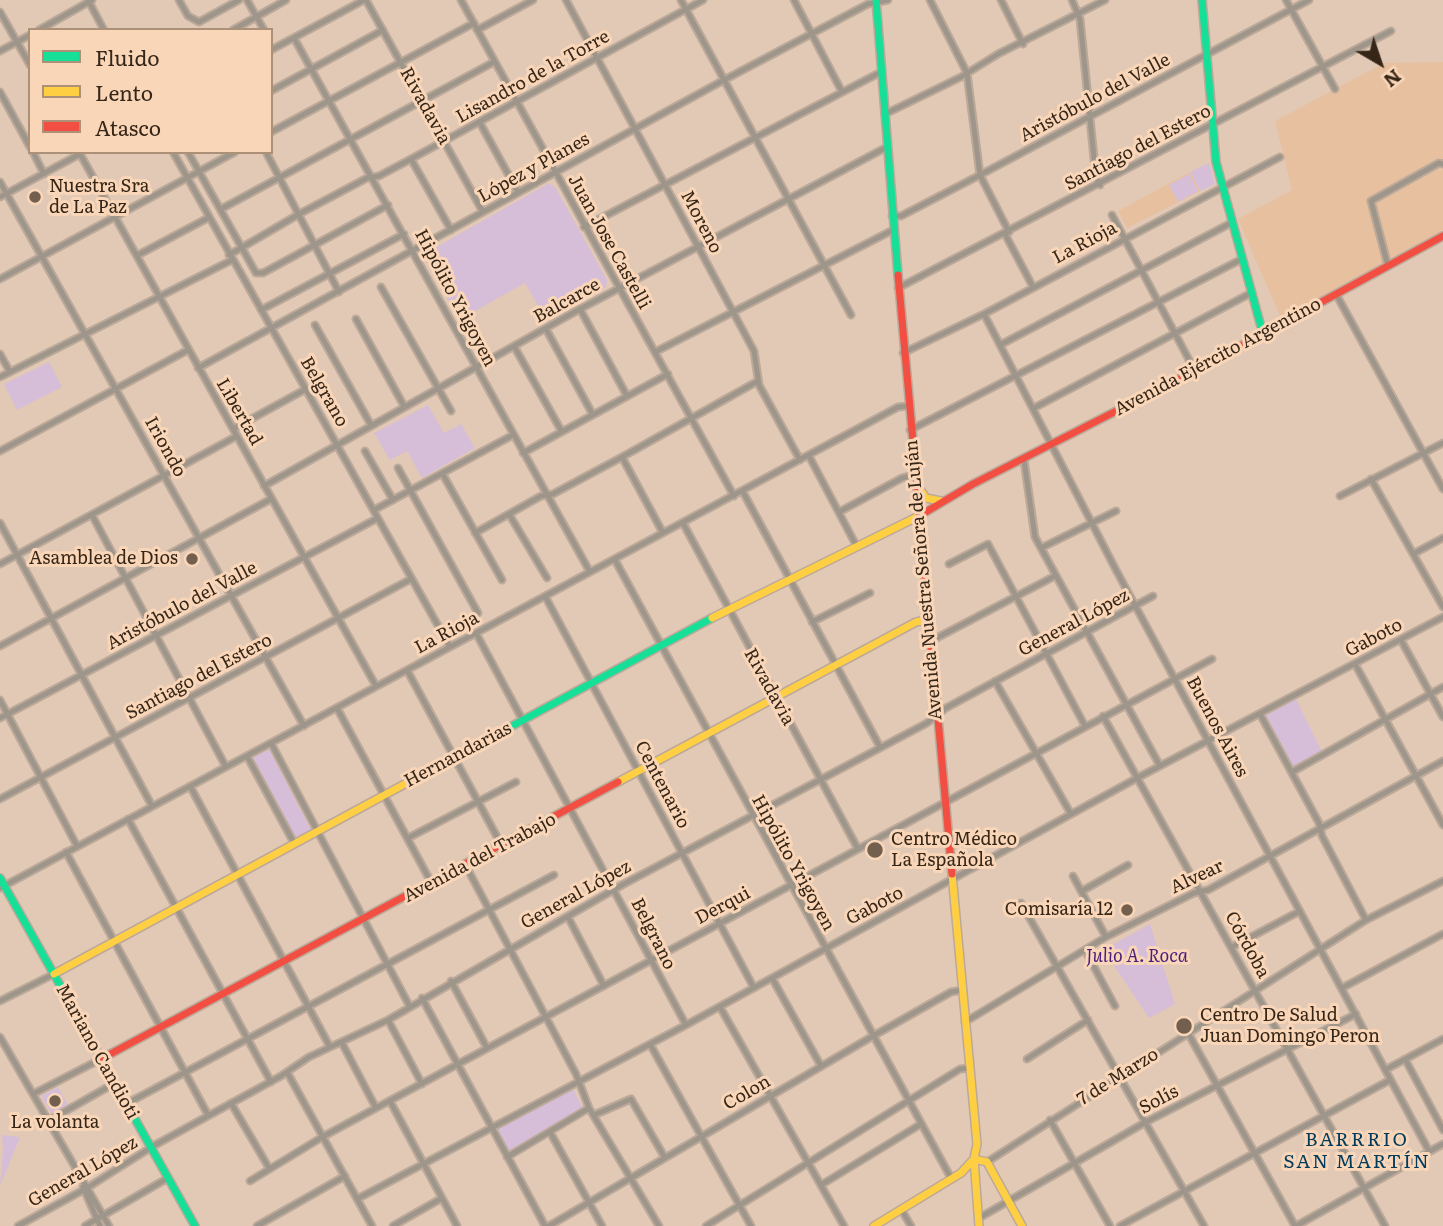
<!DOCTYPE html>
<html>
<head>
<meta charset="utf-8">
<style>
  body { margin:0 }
  #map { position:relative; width:1443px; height:1226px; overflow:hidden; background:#e2c9b5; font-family:Literata,serif }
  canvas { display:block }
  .legend { position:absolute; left:28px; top:28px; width:245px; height:126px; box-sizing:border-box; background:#fad6b9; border:2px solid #ac9078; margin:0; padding:9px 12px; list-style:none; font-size:21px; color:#362617 }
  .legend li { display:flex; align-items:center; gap:14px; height:35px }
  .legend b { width:35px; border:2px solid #ac9078 }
  .north { position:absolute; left:1345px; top:28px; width:70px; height:70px; -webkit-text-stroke:5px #fad6b9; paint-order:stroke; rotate:141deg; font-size:19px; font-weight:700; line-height:28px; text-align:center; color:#362617 }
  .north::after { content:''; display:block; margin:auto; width:24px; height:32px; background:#362617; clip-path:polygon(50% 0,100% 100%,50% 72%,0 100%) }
</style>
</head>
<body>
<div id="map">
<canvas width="1443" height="1226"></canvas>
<ul class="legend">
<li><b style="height:9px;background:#16e098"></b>Fluido</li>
<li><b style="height:9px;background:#ffcf43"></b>Lento</li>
<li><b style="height:9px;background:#f24e42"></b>Atasco</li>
</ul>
<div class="north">N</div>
</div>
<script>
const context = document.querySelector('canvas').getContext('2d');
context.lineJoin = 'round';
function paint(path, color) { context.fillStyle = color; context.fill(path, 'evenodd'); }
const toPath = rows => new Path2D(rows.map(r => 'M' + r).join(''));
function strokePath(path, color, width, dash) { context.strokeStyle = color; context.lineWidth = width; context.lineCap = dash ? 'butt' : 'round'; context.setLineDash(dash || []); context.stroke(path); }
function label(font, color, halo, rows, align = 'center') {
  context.font = font + ' Literata,serif'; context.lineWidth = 6; context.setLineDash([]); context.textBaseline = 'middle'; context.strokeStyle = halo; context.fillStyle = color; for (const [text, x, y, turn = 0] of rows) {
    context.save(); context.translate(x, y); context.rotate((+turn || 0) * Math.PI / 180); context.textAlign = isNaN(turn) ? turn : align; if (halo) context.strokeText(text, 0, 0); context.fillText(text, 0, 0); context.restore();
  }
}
const built = toPath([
  [1443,62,1443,236,1283,323,1238,219,1292,190,1275,121,1384,63],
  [1190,172,1200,191,1127,228,1118,211]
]);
const green = toPath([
  [1209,163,1215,184,1200,191,1190,172],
  [1189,174,1198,191,1178,202,1169,185],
  [549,183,555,187,607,280,606,287,546,320,525,283,459,320,426,258,428,252],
  [49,362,62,387,17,410,4,384],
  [428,405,444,433,461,424,475,448,422,478,407,451,390,460,374,433],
  [1296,699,1322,752,1293,768,1264,716],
  [269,749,311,830,296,839,253,758],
  [1150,924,1175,1004,1149,1018,1115,967,1112,945],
  [58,1087,68,1105,52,1114,41,1096],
  [572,1087,583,1108,509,1152,496,1128],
  [2,1135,20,1137,0,1186,3,1149]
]);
const street = toPath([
  [88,0,104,30],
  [179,0,188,16,199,22,239,0],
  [247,0,264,30],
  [366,0,483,212],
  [461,0,734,496],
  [566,0,754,351,759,385,800,460],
  [681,0,851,315],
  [794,0,841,90],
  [930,0,967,73,980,175,1009,232],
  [1001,0,1023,44],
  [1072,0,1080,19,1096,178,1100,185],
  [1286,0,1335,89],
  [0,12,30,65],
  [39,30,92,0],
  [233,30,286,0],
  [477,30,533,0],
  [294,38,590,572],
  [271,50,364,0],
  [0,51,30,35],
  [271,91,383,30],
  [0,92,30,147],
  [885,114,961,77,998,54,1105,0],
  [480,123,518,192],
  [271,132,474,23],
  [33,152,44,174],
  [79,152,376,686],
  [173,152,450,647],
  [188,152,256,273,263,273,388,205],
  [266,152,339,292],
  [411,159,451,230],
  [0,182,304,726],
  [0,197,80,154],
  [221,209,494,62],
  [1112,215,1195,371],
  [892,216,901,216,980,175,1309,0],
  [584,227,881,72],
  [1005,234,1033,287],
  [138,255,208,218],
  [229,255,301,213,367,178,379,176,411,159,703,0],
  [1388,266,1371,201,1439,163,1443,164],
  [0,279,235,152],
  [381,287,451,411],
  [898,288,1391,31],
  [1336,294,1443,489],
  [580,309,627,396],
  [261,310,404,234],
  [984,314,1116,570,1429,1151],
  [356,319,404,406],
  [315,325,371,425],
  [546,329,593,415],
  [1000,345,1231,223],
  [514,346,562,432],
  [655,352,893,230],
  [903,353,984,314,1280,157],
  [0,354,10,372],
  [198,368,724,80,868,4,888,0],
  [0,377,232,260],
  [1034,408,1251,293],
  [233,429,306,389],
  [910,430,1240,260],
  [0,451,188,350],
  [365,451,393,500],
  [523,453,668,374],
  [809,456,856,545],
  [622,457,663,533],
  [1024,460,1035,537,1160,766],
  [398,468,478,613],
  [442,473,502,580],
  [1371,479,1443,607],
  [264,486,580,309,887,147],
  [743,492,880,747],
  [1340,496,1443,443],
  [374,510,513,435],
  [839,512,902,478,915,475],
  [509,514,547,578],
  [92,515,226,767],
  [0,523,152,806],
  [683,523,858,849],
  [475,533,541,496,553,494,622,457,758,381],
  [1041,548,1116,511],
  [1413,554,1443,538],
  [615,560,951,1178],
  [0,564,237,436],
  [949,564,988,544,1085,726],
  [545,596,754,988],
  [812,622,870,593],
  [476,633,686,1025],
  [1401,640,1443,717],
  [929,642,1055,576],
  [0,646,271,499],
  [1355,664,1443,825],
  [407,670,502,846],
  [995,681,1071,814],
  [0,700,77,846],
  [337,708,432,884],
  [1260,714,1319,823,1322,836,1366,920],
  [1103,716,1385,1226],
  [0,718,378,518],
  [271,743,410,1007],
  [247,756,294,843],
  [1292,772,1443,687],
  [190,786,330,1047],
  [0,799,411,579],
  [128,819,271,1082],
  [408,838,516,782],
  [66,852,208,1115],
  [466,866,576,1074,589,1108,659,1226],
  [1073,876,1106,937],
  [0,888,898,407,908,406],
  [1082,891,1128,865],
  [1021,903,1204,1226],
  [568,917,604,986],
  [1232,947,1300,911],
  [1085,950,1115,1006],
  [772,978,821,1066],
  [451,981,487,1048],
  [1342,988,1443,934],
  [422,998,545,1226],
  [0,1001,54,974],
  [720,1007,844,1226],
  [388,1020,422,1084],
  [965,1022,1106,937,1194,893,1208,890,1443,761],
  [1188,1033,1295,1226],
  [0,1037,109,1226],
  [342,1043,376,1108],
  [650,1044,751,1226],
  [1027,1059,1088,1020],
  [1405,1059,1443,1130],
  [1385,1070,1443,1039],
  [287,1072,372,1226],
  [33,1094,101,1059],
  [390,1101,457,1226],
  [231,1103,269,1168],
  [126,1104,554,875],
  [594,1115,631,1099,665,1158],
  [1050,1120,1110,1226],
  [48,1121,115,1083],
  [550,1132,602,1226],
  [507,1157,589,1108],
  [987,1162,1366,920,1443,881],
  [250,1181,324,1136,1212,659],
  [821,1185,921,1124],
  [83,1187,100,1226],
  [357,1199,686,1025,1139,777,1443,617],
  [901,1209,911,1226],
  [979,1218,1146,1122,1356,1014],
  [18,1226,87,1188,155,1145,281,1076,309,1057,388,1020,622,885,927,723,946,708,1153,596],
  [85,1226,168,1178],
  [257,1226,345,1176],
  [393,1226,442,1198],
  [549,1226,873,1036,951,992,963,990],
  [706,1226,960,1069,970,1068],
  [1120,1226,1390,1080],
  [1296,1226,1443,1144]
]);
const fast = toPath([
  [876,0,898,275],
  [1202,0,1216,162,1263,334],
  [438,766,712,618],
  [0,878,195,1226]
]);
const slow = toPath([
  [917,485,926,498,941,501],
  [712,618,919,516],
  [618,782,916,622,927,620],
  [54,974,438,766],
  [874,1226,961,1173,974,1159,977,1144,952,874],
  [979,1226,974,1159,987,1162,1022,1226]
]);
const jam = toPath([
  [898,275,952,874],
  [919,516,973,484,1189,374,1443,236],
  [101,1059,618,782]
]);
const markers = [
  [35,197,7,"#725f4e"],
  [192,559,7,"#725f4e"],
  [875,850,9,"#725f4e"],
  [1127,910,7,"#725f4e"],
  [1184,1026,9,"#725f4e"],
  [55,1101,7,"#725f4e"]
];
const streetNames = [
  ["Lisandro de la Torre",533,77,-29],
  ["Aristóbulo del Valle",1095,98,-28],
  ["Rivadavia",425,106,61],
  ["Santiago del Estero",1138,148,-28],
  ["López y Planes",534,168,-29],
  ["Moreno",701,222,62],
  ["Juan Jose Castelli",609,242,61],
  ["La Rioja",1085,243,-28],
  ["Hipólito Yrigoyen",455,298,62],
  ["Balcarce",567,301,-29],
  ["Avenida Ejército Argentino",1218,357,-28],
  ["Belgrano",324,392,60],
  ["Libertad",239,412,60],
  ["Iriondo",165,447,61],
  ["Avenida Nuestra Señora de Luján",924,580,-95],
  ["Aristóbulo del Valle",182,606,-28],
  ["General López",1074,623,-28],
  ["La Rioja",447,633,-28],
  ["Gaboto",1374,638,-28],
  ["Santiago del Estero",199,677,-28],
  ["Rivadavia",769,687,61],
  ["Buenos Aires",1217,727,62],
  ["Hernandarias",458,755,-28],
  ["Centenario",662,785,62],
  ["Avenida del Trabajo",480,858,-28],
  ["Hipólito Yrigoyen",793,863,61],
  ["Alvear",1197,877,-25],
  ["General López",576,895,-29],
  ["Derqui",723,906,-28],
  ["Gaboto",875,906,-28],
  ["Belgrano",653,934,63],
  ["Córdoba",1247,945,61],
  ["Mariano Candioti",97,1052,61],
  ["7 de Marzo",1118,1077,-32],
  ["Colon",747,1093,-30],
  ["Solís",1159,1100,-28],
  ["General López",83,1172,-30]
];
const poiNames = [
  ["Nuestra Sra",49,187],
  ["de La Paz",49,208],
  ["Asamblea de Dios",178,559,"right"],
  ["Centro Médico",891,840],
  ["La Española",891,861],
  ["Comisaría 12",1113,910,"right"],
  ["Centro De Salud",1200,1016],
  ["Juan Domingo Peron",1200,1037],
  ["La volanta",55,1123,"center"]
];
const parkNames = [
  ["Julio A. Roca",1137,957]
];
const neighbourhoodNames = [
  ["BARRRIO",1357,1140],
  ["SAN MARTÍN",1357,1162]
];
paint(built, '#e7c0a0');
paint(green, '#d6bed8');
strokePath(street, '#bca999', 9);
strokePath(fast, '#bca999', 10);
strokePath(slow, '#bca999', 10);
strokePath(jam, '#bca999', 10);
strokePath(street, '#9e968a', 5);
strokePath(fast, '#16e098', 7);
strokePath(slow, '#ffcf43', 7);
strokePath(jam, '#f24e42', 7);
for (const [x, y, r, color] of markers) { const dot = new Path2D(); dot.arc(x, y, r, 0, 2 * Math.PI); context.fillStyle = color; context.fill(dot); strokePath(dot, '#fad6b9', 2.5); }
label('18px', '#362617', '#fad6b9', streetNames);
label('18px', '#362617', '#fad6b9', poiNames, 'left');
label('italic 18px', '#4b1f7d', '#fad6b9', parkNames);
context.letterSpacing = '2px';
label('19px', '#003c5d', '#fad6b9', neighbourhoodNames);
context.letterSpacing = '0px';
</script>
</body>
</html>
